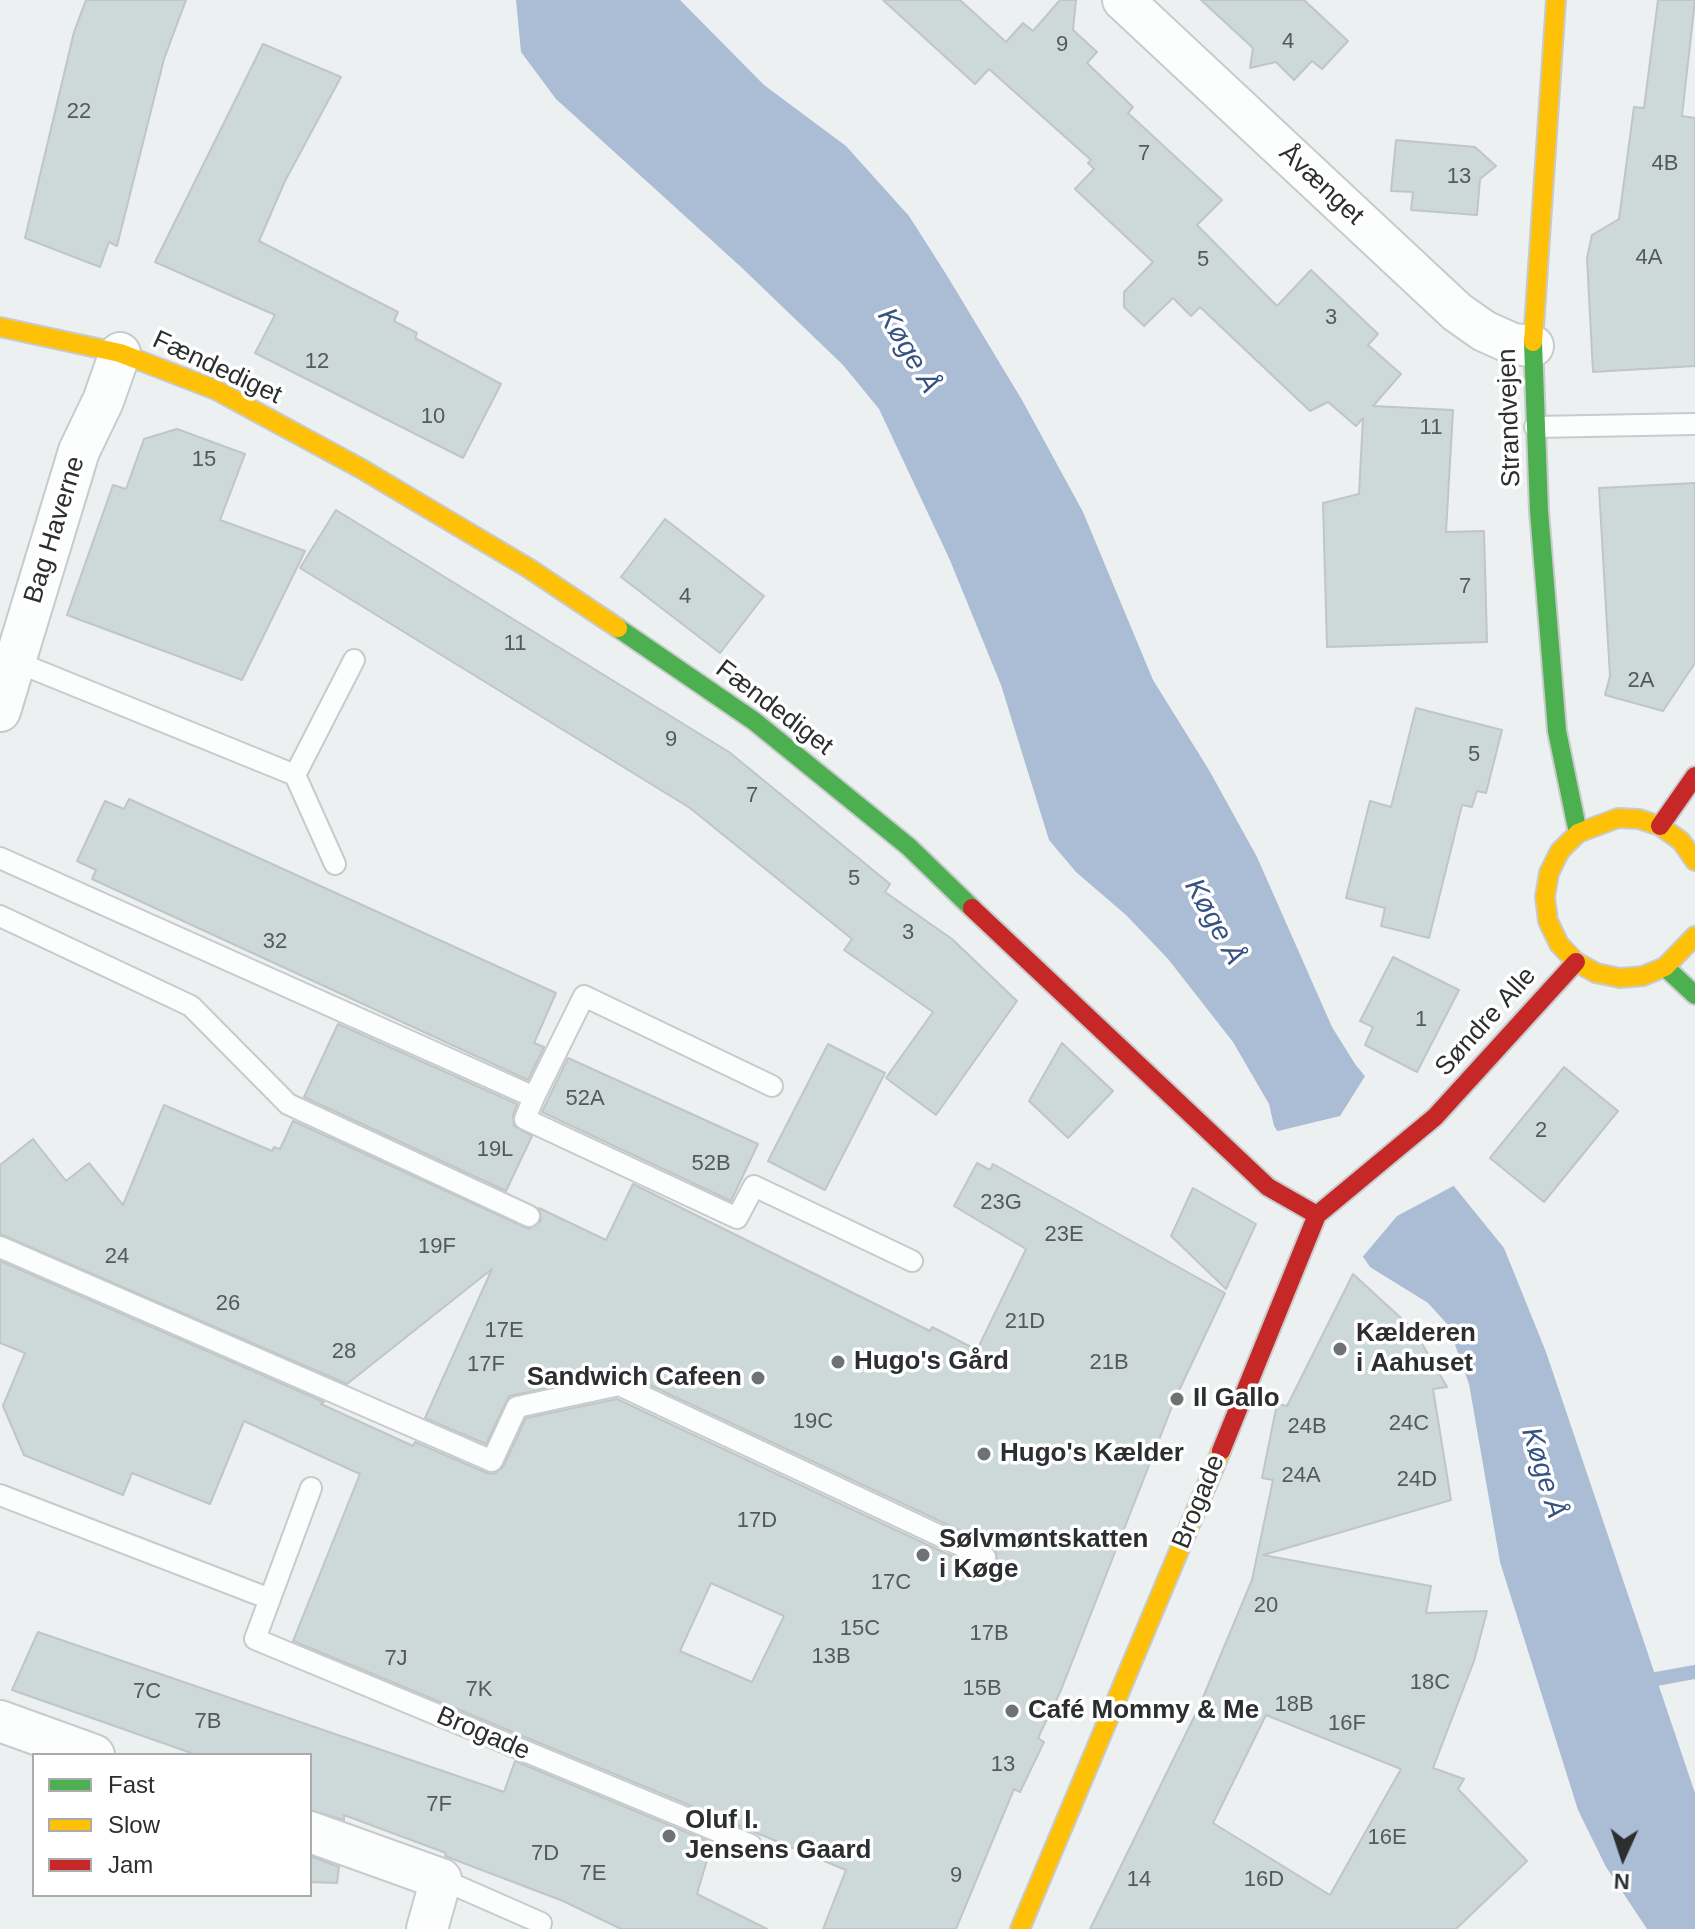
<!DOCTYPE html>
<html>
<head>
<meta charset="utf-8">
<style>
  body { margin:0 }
  #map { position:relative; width:1695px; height:1929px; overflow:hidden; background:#ecf0f1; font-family:Arial,sans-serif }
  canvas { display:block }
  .legend { position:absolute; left:32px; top:1753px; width:280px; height:144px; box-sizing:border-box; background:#fff; border:2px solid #ababac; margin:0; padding:10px 14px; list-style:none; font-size:24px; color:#2c2e2f }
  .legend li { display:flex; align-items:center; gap:16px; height:40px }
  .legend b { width:40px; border:2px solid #ababac }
  .north { position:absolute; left:1583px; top:1817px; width:80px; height:80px; -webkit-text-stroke:6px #fff; paint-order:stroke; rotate:183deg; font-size:22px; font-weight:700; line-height:32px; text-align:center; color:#2c2e2f }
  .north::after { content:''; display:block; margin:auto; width:28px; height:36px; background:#2c2e2f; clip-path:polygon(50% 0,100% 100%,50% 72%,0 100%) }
</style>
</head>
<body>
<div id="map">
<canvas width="1695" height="1929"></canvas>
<ul class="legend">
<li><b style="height:10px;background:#4caf50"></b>Fast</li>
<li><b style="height:10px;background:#ffc107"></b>Slow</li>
<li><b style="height:10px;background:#c62828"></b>Jam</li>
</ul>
<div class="north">N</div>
</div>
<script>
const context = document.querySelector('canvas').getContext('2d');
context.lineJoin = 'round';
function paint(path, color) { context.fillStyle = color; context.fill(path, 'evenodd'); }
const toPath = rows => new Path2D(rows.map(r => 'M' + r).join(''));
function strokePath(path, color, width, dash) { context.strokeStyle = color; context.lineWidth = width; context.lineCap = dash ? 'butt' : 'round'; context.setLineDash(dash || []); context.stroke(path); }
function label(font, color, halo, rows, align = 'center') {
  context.font = font + ' Arial,sans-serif'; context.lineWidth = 7; context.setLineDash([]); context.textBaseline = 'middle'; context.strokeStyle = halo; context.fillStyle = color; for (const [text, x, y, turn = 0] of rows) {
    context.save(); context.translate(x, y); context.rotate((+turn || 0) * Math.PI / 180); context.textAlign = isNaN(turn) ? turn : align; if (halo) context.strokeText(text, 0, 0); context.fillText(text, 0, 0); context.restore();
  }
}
const water = toPath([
  [516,0,680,0,764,85,846,146,909,216,946,274,1022,400,1083,512,1153,680,1209,770,1257,857,1332,1027,1355,1064,1504,1248,1546,1352,1695,1793,1695,1929,1647,1929,1606,1867,1578,1810,1500,1562,1469,1384,1448,1325,1428,1303,1370,1267,1274,1126,1269,1104,1233,1042,1168,959,1126,915,1076,872,1049,840,1001,685,949,558,879,409,843,365,741,267,556,99,521,52]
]);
const pier = toPath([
  [1367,1073,1459,1183,1397,1216,1360,1260,1274,1132,1340,1116]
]);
const stream = toPath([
  [1640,1682,1695,1672]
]);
const building = toPath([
  [86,0,186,0,164,59,117,246,109,242,100,267,25,238,74,32,86,0],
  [883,0,960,0,1006,42,1023,23,1033,31,1060,0,1076,0,1073,30,1097,52,1087,63,1133,107,1128,113,1222,200,1197,225,1277,306,1311,270,1378,334,1368,345,1401,374,1373,406,1453,410,1446,532,1484,531,1487,642,1327,647,1323,503,1359,494,1363,418,1356,426,1328,402,1310,411,1200,307,1191,316,1173,298,1144,326,1124,307,1124,292,1153,262,1075,189,1094,169,1088,163,1091,160,989,69,975,84,883,0],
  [1201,0,1304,0,1348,41,1322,69,1312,61,1294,80,1276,62,1250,68,1253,48,1201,0],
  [1658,0,1695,0,1682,116,1695,118,1695,366,1593,372,1587,258,1592,235,1619,219,1634,107,1644,108,1658,0],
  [263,44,341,77,285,181,259,241,398,312,394,321,417,333,415,338,501,384,463,458,255,353,275,315,155,262,263,44],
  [1396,140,1475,147,1496,166,1480,179,1477,215,1411,210,1413,192,1391,191,1396,140],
  [177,429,245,454,220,520,305,551,242,680,67,615,113,485,126,489,144,439,177,429],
  [1695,483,1695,663,1663,711,1605,695,1610,676,1599,488,1695,483],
  [336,510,729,752,890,884,885,892,952,939,1017,1001,936,1115,886,1078,933,1012,844,950,852,939,690,808,300,568,336,510],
  [665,519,764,596,720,653,621,577,665,519],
  [1416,708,1502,730,1486,793,1477,791,1472,807,1462,805,1429,938,1381,926,1385,908,1346,898,1370,801,1391,807,1416,708],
  [129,799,556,993,534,1043,544,1047,528,1080,92,879,96,870,77,861,105,801,124,809,129,799],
  [1393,957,1459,990,1417,1072,1365,1045,1373,1027,1360,1021,1393,957],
  [338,1024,517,1104,513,1115,514,1126,532,1136,506,1191,304,1097,338,1024],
  [1062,1043,1113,1091,1068,1138,1029,1101,1062,1043],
  [828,1044,885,1073,825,1190,768,1161,828,1044],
  [568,1058,758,1144,731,1201,542,1112,568,1058],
  [1564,1067,1618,1111,1544,1202,1490,1158,1564,1067],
  [164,1105,272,1151,274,1147,280,1149,293,1121,529,1229,541,1221,539,1208,606,1240,633,1184,930,1331,932,1327,977,1350,1026,1249,954,1206,977,1163,990,1170,993,1164,1225,1293,1175,1399,1061,1690,1038,1738,1044,1742,1020,1792,1014,1789,956,1929,823,1929,846,1870,293,1641,360,1474,244,1421,210,1504,132,1473,123,1495,24,1455,3,1406,25,1353,0,1343,0,1261,324,1402,321,1404,413,1446,415,1442,487,1473,494,1474,503,1467,526,1418,617,1399,979,1569,992,1568,997,1562,996,1550,991,1545,624,1373,509,1396,486,1444,425,1418,492,1269,347,1384,0,1234,0,1165,33,1139,66,1181,89,1163,123,1205,164,1105],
  [711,1583,784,1616,752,1682,680,1651,711,1583],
  [1193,1188,1256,1224,1226,1289,1171,1236,1193,1188],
  [1353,1274,1414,1330,1447,1387,1433,1389,1451,1500,1263,1555,1431,1586,1426,1613,1487,1611,1474,1661,1433,1768,1464,1779,1458,1789,1527,1861,1456,1929,1090,1929,1199,1707,1252,1580,1273,1480,1262,1478,1277,1404,1287,1406,1353,1274],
  [1266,1715,1401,1769,1330,1895,1213,1823,1266,1715],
  [38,1632,504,1792,515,1761,712,1843,697,1894,767,1929,621,1929,563,1901,445,1856,446,1853,344,1815,344,1820,310,1810,310,1755,197,1755,12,1690,38,1632],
  [310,1856,339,1867,337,1883,310,1882,310,1856]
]);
const lane = toPath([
  [1535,427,1695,424],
  [14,661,295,775,335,864],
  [295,775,354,660],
  [0,858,534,1097,584,996,772,1086],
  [0,916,191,1006,288,1104,529,1216],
  [534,1097,525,1119,737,1218,754,1186,912,1261],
  [0,1247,492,1461,517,1407,619,1385,985,1557],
  [311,1488,255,1639,751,1845],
  [0,1495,270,1599],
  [441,1879,541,1923]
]);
const street = toPath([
  [1123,0,1457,312,1484,331,1513,344,1533,346],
  [0,711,79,451,103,401,120,353],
  [0,1721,94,1755],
  [310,1832,441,1879,427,1929]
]);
const fast = toPath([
  [1533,342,1539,511,1557,731,1578,833],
  [618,628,754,721,909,847,972,908],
  [1665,967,1695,995]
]);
const slow = toPath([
  [0,327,120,353,216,390,360,468,530,569,618,628],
  [1533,342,1556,0],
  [1695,861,1681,841,1660,826,1639,819,1618,818,1578,833,1560,851,1549,873,1545,897,1548,921,1559,944,1576,962,1596,973,1620,978,1643,976,1665,967,1695,936],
  [1020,1929,1221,1451]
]);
const jam = toPath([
  [1660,826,1695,776],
  [972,908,1268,1187,1317,1215],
  [1221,1451,1317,1215,1435,1117,1576,962]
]);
const markers = [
  [1340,1349,8,"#6f7273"],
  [838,1362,8,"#6f7273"],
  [758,1378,8,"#6f7273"],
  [1177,1399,8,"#6f7273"],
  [984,1454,8,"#6f7273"],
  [923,1555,8,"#6f7273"],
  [1012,1711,8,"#6f7273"],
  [669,1836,8,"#6f7273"]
];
const numberNames = [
  ["4",1288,42],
  ["9",1062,45],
  ["22",79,112],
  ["7",1144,154],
  ["4B",1665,164],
  ["13",1459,177],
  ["4A",1649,258],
  ["5",1203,260],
  ["3",1331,318],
  ["12",317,362],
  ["10",433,417],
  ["11",1431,428],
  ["15",204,460],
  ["7",1465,587],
  ["4",685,597],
  ["11",515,644],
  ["2A",1641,681],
  ["9",671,740],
  ["5",1474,755],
  ["7",752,796],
  ["5",854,879],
  ["3",908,933],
  ["32",275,942],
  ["1",1421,1020],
  ["52A",585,1099],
  ["2",1541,1131],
  ["19L",495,1150],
  ["52B",711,1164],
  ["23G",1001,1203],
  ["23E",1064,1235],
  ["19F",437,1247],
  ["24",117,1257],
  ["26",228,1304],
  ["21D",1025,1322],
  ["17E",504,1331],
  ["28",344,1352],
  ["21B",1109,1363],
  ["17F",486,1365],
  ["19C",813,1422],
  ["24C",1409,1424],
  ["24B",1307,1427],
  ["24A",1301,1476],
  ["24D",1417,1480],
  ["17D",757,1521],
  ["17C",891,1583],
  ["20",1266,1606],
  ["15C",860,1629],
  ["17B",989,1634],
  ["13B",831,1657],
  ["7J",396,1659],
  ["18C",1430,1683],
  ["15B",982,1689],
  ["7K",479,1690],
  ["7C",147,1692],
  ["18B",1294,1705],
  ["7B",208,1722],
  ["16F",1347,1724],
  ["13",1003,1765],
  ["7F",439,1805],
  ["16E",1387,1838],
  ["7D",545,1854],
  ["7E",593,1874],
  ["9",956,1876],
  ["14",1139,1880],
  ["16D",1264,1880]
];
const streetNames = [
  ["Åvænget",1321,185,43],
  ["Fændediget",217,368,25],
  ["Strandvejen",1510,418,-92],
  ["Bag Haverne",55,530,-73],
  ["Fændediget",774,708,37],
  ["Søndre Alle",1486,1022,-48],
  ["Brogade",1199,1502,-68],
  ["Brogade",483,1734,23]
];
const poiNames = [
  ["Kælderen",1356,1334],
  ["i Aahuset",1356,1364],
  ["Hugo's Gård",854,1362],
  ["Sandwich Cafeen",742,1378,"right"],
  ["Il Gallo",1193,1399],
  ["Hugo's Kælder",1000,1454],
  ["Sølvmøntskatten",939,1540],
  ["i Køge",939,1570],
  ["Café Mommy & Me",1028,1711],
  ["Oluf I.",685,1821],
  ["Jensens Gaard",685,1851]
];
const waterNames = [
  ["Køge Å",908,351,59],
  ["Køge Å",1214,922,61],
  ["Køge Å",1543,1473,73]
];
paint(water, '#abbcd5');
paint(pier, '#ecf0f1');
strokePath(stream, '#abbcd5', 14);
paint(building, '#cdd9d9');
strokePath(building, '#c2c5c6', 2);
strokePath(lane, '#c8cbcc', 24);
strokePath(street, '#c8cbcc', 44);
strokePath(fast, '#c8cbcc', 22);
strokePath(slow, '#c8cbcc', 22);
strokePath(jam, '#c8cbcc', 22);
strokePath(lane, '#fcfdfd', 20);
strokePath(street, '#fcfdfd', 40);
strokePath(fast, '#4caf50', 18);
strokePath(slow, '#ffc107', 18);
strokePath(jam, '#c62828', 18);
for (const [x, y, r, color] of markers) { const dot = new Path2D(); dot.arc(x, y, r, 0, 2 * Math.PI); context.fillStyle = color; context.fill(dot); strokePath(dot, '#fff', 3); }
label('22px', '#54595a', null, numberNames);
label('26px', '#2c2e2f', '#fff', streetNames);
label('bold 26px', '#2c2e2f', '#fff', poiNames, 'left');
label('italic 28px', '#355282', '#fff', waterNames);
</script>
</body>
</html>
